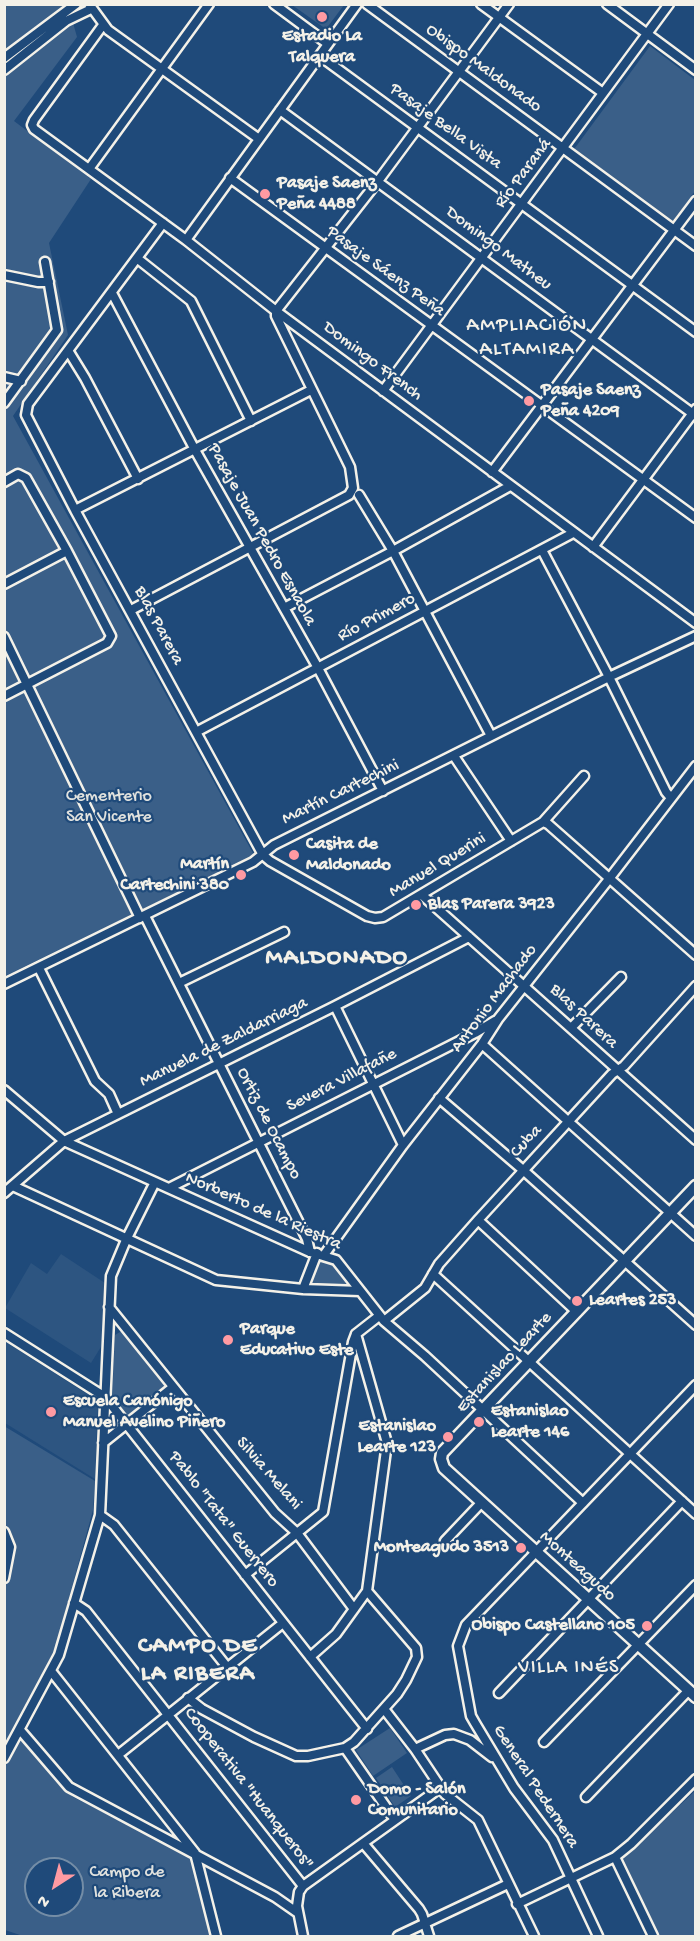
<!DOCTYPE html>
<html>
<head>
<meta charset="utf-8">
<style>
  body { margin:0 }
  #map { position:relative; width:700px; height:1941px; overflow:hidden; background:#1f4a7a; font-family:"Gochi Hand",sans-serif }
  canvas { display:block }
  .frame { position:absolute; inset:0; border:6px solid #f4f1e8; pointer-events:none }
  .north { position:absolute; left:24px; top:1857px; width:60px; height:60px; box-sizing:border-box; background:#1f4a7a; border:2px solid #748da6; border-radius:50%; rotate:216deg; font-size:16px; font-weight:700; line-height:24px; text-align:center; color:#f4f1e8 }
  .north::after { content:''; display:block; margin:auto; width:21px; height:27px; background:#ff9aa2; clip-path:polygon(50% 0,100% 100%,50% 72%,0 100%) }
</style>
</head>
<body>
<div id="map">
<canvas width="700" height="1941"></canvas>
<div class="frame"></div>
<div class="north">N</div>
</div>
<script>
const context = document.querySelector('canvas').getContext('2d');
context.lineJoin = 'round';
function paint(path, color) { context.fillStyle = color; context.fill(path, 'evenodd'); }
const toPath = rows => new Path2D(rows.map(r => 'M' + r).join(''));
function strokePath(path, color, width, dash) { context.strokeStyle = color; context.lineWidth = width; context.lineCap = dash ? 'butt' : 'round'; context.setLineDash(dash || []); context.stroke(path); }
function label(font, color, halo, rows, align = 'center') {
  context.font = font + ' "Gochi Hand",sans-serif'; context.lineWidth = 4.5; context.setLineDash([]); context.textBaseline = 'middle'; context.strokeStyle = halo; context.fillStyle = color; for (const [text, x, y, turn = 0] of rows) {
    context.save(); context.translate(x, y); context.rotate((+turn || 0) * Math.PI / 180); context.textAlign = isNaN(turn) ? turn : align; if (halo) context.strokeText(text, 0, 0); context.fillText(text, 0, 0); context.restore();
  }
}
const built = toPath([
  [61,1254,105,1283,104,1342,91,1363,5,1308,31,1263,47,1274],
  [4,1341,98,1401,95,1479,5,1423]
]);
const green = toPath([
  [5,5,68,5,77,37,14,121,91,179,49,243,68,335,13,416,254,855,5,976],
  [292,5,344,5,326,29],
  [650,46,695,80,695,191,671,224,572,152],
  [319,1258,334,1263,356,1290,306,1288],
  [120,1332,124,1332,164,1383,164,1388,130,1415,124,1416,112,1401,115,1335],
  [4,1426,95,1481,93,1510,55,1649,15,1727,55,1781,73,1797,191,1857,211,1936,23,1936,5,1930],
  [36,1869,72,1869,72,1905,36,1905],
  [390,1728,407,1753,373,1776,356,1750],
  [392,1767,411,1796,395,1807,376,1778],
  [695,1791,695,1936,658,1936,623,1858]
]);
const minor = toPath([
  [89,4,108,30,259,139],
  [274,4,328,44],
  [367,4,696,246],
  [481,4,603,93],
  [607,4,696,70],
  [103,25,34,120,32,125,34,129,186,240,276,311,696,623],
  [320,56,696,332],
  [4,58,76,4],
  [4,70,66,21,91,9],
  [280,110,696,416],
  [89,169,209,4],
  [230,178,696,518],
  [163,223,28,404,26,415,75,510,263,855,270,861,367,916,375,918,383,917,543,822,584,776],
  [186,240,357,4],
  [138,259,191,301,251,421],
  [4,275,38,282,49,282],
  [112,293,195,450,318,668,383,791],
  [69,352,85,378,138,479],
  [4,377,21,381],
  [383,391,669,4],
  [4,403,57,330,45,262],
  [492,472,696,201],
  [4,482,18,474,26,478,67,551,111,636,107,643,4,696],
  [359,495,393,551,491,736],
  [75,510,311,390],
  [593,547,696,409],
  [542,550,609,677,666,792,671,798],
  [4,584,67,551],
  [284,608,393,551,510,486],
  [131,610,349,495,353,488,350,467,276,316,276,311,378,181,509,4],
  [4,637,140,918],
  [196,732,573,533],
  [454,756,511,841],
  [543,822,548,824,696,955],
  [422,895,696,1140],
  [145,916,307,1239,310,1252],
  [39,968,95,1081,109,1094,118,1114],
  [179,983,284,932],
  [4,984,253,862,274,845,609,677,696,636],
  [335,1006,403,1145],
  [571,1028,621,977],
  [482,1044,696,1236],
  [4,1090,64,1141,310,1252,336,1260,384,1321,425,1356,583,1503],
  [439,1098,523,1170,696,1325],
  [13,1186,216,1280,303,1289,360,1291],
  [169,1188,475,1033,495,1021],
  [4,1193,64,1141,335,1006,469,937],
  [478,1220,577,1312],
  [324,1255,403,1145,482,1044,498,1019,609,879,696,766],
  [433,1274,696,1514],
  [303,1289,317,1253],
  [109,1307,275,1513,297,1533,354,1609],
  [384,1321,425,1288,439,1264,478,1220,612,1074,624,1066,696,986],
  [4,1333,105,1397,367,1729],
  [356,1334,379,1316],
  [103,1443,173,1387],
  [100,1515,114,1525,227,1667],
  [4,1532,10,1547,4,1578],
  [445,1541,482,1502],
  [245,1575,323,1512,353,1342,356,1334],
  [74,1603,86,1611,303,1886],
  [310,1657,336,1634,367,1591,387,1443,356,1334],
  [51,1671,195,1853,216,1936],
  [499,1693,682,1501],
  [188,1698,202,1709,254,1737,296,1756,308,1756,345,1748,354,1742,397,1694,406,1680,417,1657,416,1648,367,1591],
  [384,1709,415,1749,445,1794,478,1820,534,1936],
  [20,1730,69,1787,275,1897,298,1913],
  [544,1742,696,1585],
  [345,1748,395,1820],
  [415,1749,445,1735,454,1734,470,1740,492,1757],
  [118,1755,283,1623],
  [4,1758,59,1655,100,1515,111,1276,126,1240,155,1182],
  [586,1797,688,1691],
  [363,1843,419,1909,422,1914,429,1936],
  [615,1857,653,1936],
  [517,1904,615,1857,631,1844,696,1779],
  [303,1936,297,1906,299,1892,303,1886,440,1788],
  [398,1936,508,1884],
  [598,1936,553,1840,514,1788,475,1723,471,1716,458,1646,466,1625,696,1385]
]);
const tertiary = toPath([
  [696,1186,442,1453,441,1459,444,1468,696,1697]
]);
const markers = [
  [322,17,6,"#ff9aa2"],
  [265,194,6,"#ff9aa2"],
  [529,401,6,"#ff9aa2"],
  [294,855,6,"#ff9aa2"],
  [241,875,6,"#ff9aa2"],
  [416,905,6,"#ff9aa2"],
  [577,1301,6,"#ff9aa2"],
  [228,1340,6,"#ff9aa2"],
  [51,1412,6,"#ff9aa2"],
  [479,1422,6,"#ff9aa2"],
  [448,1437,6,"#ff9aa2"],
  [521,1548,6,"#ff9aa2"],
  [647,1626,6,"#ff9aa2"],
  [356,1800,6,"#ff9aa2"]
];
const poiNames = [
  ["Estadio La",322,37,"center"],
  ["Talquera",322,58,"center"],
  ["Pasaje Saenz",277,184],
  ["Peña 4488",277,205],
  ["Pasaje Saenz",541,391],
  ["Peña 4209",541,412],
  ["Casita de",306,845],
  ["Maldonado",306,866],
  ["Martín",229,865,"right"],
  ["Cartechini 380",229,886,"right"],
  ["Blas Parera 3923",428,905],
  ["Leartes 253",589,1301],
  ["Parque",240,1330],
  ["Educativo Este",240,1351],
  ["Escuela Canónigo",63,1402],
  ["Manuel Avelino Piñero",63,1423],
  ["Estanislao",491,1412],
  ["Learte 146",491,1433],
  ["Estanislao",436,1427,"right"],
  ["Learte 123",436,1448,"right"],
  ["Monteagudo 3513",509,1548,"right"],
  ["Obispo Castellano 105",635,1626,"right"],
  ["Domo - Salón",368,1790],
  ["Comunitario",368,1811]
];
const streetNames = [
  ["Obispo Maldonado",483,69,36],
  ["Pasaje Bella Vista",445,127,36],
  ["Río Paraná",524,174,-53],
  ["Domingo Matheu",498,249,37],
  ["Pasaje Sáenz Peña",385,272,36],
  ["Domingo French",372,362,37],
  ["Pasaje Juan Pedro Esnaola",261,535,61],
  ["Río Primero",377,618,-28],
  ["Blas Parera",158,626,62],
  ["Martín Cartechini",341,793,-26],
  ["Manuel Querini",438,866,-31],
  ["Antonio Machado",495,999,-53],
  ["Blas Parera",583,1017,43],
  ["Manuela de Zaldarriaga",224,1043,-26],
  ["Severa Villafañe",342,1081,-27],
  ["Ortiz de Ocampo",268,1124,63],
  ["Cuba",527,1142,-47],
  ["Norberto de la Riestra",263,1212,24],
  ["Estanislao Learte",505,1363,-47],
  ["Silvia Melani",268,1474,49],
  ["Pablo \"Tata\" Guerrero",223,1520,52],
  ["Monteagudo",577,1567,42],
  ["General Pedernera",535,1787,57],
  ["Cooperativa \"Huanqueros\"",248,1789,52]
];
const parkNames = [
  ["Cementerio",109,797],
  ["San Vicente",109,818],
  ["Campo de",127,1873],
  ["la Ribera",127,1894]
];
const neighbourhoodNames = [
  ["VILLA INÉS",569,1669]
];
const quarterNames = [
  ["AMPLIACIÓN",527,327],
  ["ALTAMIRA",527,351]
];
const districtNames = [
  ["MALDONADO",337,959],
  ["CAMPO DE",198,1647],
  ["LA RIBERA",198,1675]
];
paint(built, '#2d5581');
paint(green, '#3a5f88');
strokePath(minor, '#f4f1e8', 13);
strokePath(tertiary, '#f4f1e8', 15);
strokePath(minor, '#1f4a7a', 8);
strokePath(tertiary, '#1f4a7a', 10);
for (const [x, y, r, color] of markers) { const dot = new Path2D(); dot.arc(x, y, r, 0, 2 * Math.PI); context.fillStyle = color; context.fill(dot); strokePath(dot, '#1f4a7a', 2); }
label('bold 18px', '#f4f1e8', '#1f4a7a', poiNames, 'left');
label('18px', '#f4f1e8', '#1f4a7a', streetNames);
label('18px', '#e1e2de', '#1f4a7a', parkNames);
context.letterSpacing = '1.5px';
label('20px', '#f4f1e8', '#1f4a7a', neighbourhoodNames);
context.letterSpacing = '0px';
context.letterSpacing = '1.5px';
label('21px', '#f4f1e8', '#1f4a7a', quarterNames);
context.letterSpacing = '0px';
context.letterSpacing = '1.5px';
label('bold 24px', '#f4f1e8', '#1f4a7a', districtNames);
context.letterSpacing = '0px';
</script>
</body>
</html>
